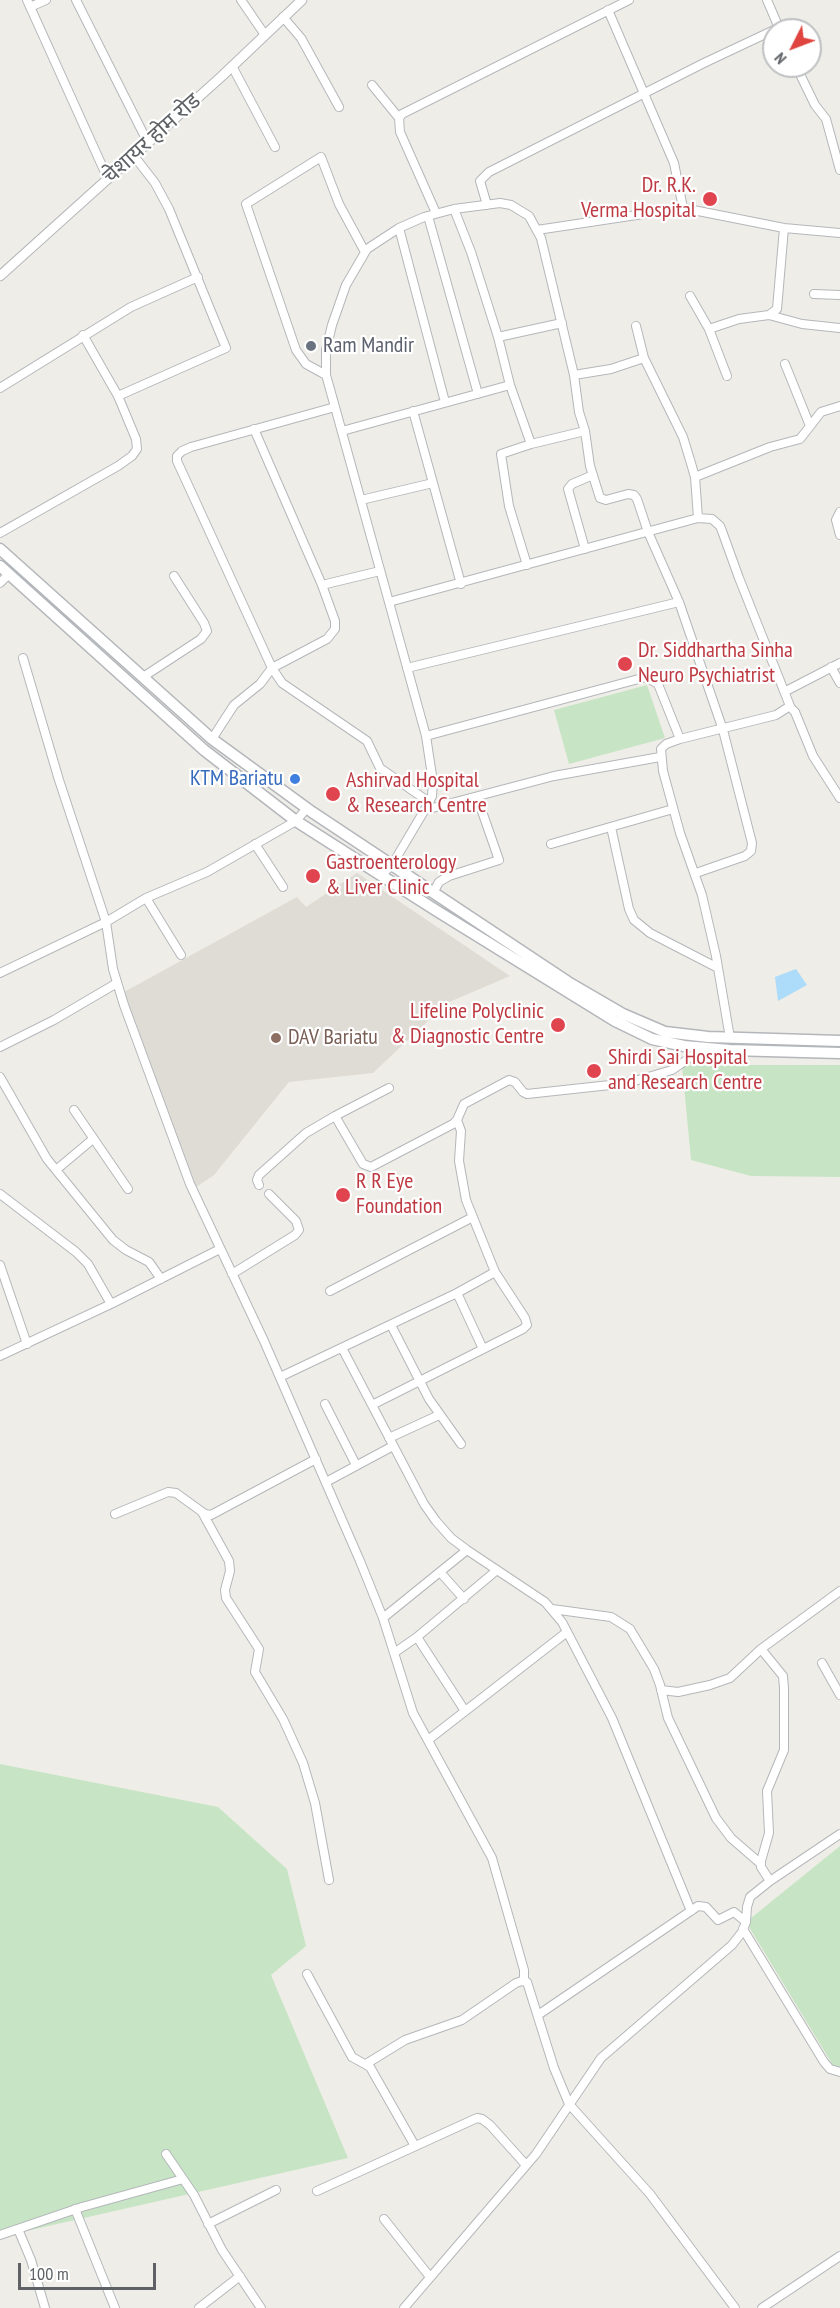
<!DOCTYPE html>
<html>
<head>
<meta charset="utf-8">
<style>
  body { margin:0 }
  #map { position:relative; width:840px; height:2308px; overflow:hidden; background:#efede7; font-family:"PT Sans Narrow",sans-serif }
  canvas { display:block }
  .north { position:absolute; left:762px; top:18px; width:60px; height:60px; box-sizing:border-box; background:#fff; border:2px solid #bfc0c2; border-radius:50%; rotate:228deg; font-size:16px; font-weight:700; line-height:24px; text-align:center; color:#5e6266 }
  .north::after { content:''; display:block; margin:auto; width:21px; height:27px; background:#df443e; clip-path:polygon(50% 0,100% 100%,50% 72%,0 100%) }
  .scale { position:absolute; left:18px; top:2263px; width:138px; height:27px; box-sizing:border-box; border:3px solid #5e6266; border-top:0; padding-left:8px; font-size:18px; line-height:21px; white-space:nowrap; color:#5e6266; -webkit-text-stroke:4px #fff; paint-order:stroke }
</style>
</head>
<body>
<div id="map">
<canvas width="840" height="2308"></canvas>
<div class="north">N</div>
<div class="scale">100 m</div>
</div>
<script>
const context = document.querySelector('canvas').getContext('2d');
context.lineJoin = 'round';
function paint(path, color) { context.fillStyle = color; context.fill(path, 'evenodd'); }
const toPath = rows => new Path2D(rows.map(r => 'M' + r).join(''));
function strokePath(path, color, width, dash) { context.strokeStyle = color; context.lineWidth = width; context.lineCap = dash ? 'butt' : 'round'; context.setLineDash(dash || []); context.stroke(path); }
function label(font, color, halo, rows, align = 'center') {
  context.font = font + ' "PT Sans Narrow","Noto Sans Devanagari",sans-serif'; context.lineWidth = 4.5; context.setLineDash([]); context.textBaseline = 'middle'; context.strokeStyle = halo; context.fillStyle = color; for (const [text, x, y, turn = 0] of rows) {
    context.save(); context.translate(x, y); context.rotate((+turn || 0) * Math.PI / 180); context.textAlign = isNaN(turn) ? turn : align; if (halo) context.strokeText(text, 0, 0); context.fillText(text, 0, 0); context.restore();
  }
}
const education = toPath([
  [357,873,510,976,447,1003,373,1073,289,1082,214,1175,195,1188,124,992,297,897,306,907]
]);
const green = toPath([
  [647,685,665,738,569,764,554,710],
  [682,1065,840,1065,840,1177,751,1176,691,1160],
  [0,1764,218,1807,287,1869,306,1946,271,1975,348,2158,0,2237],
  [840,1846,840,2072,837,2072,746,1922]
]);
const water = toPath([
  [796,969,807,985,778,1001,775,977]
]);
const minor = toPath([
  [27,0,108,179],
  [76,0,148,143],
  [241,0,265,35],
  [767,0,779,28],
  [30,7,46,0],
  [608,10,674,163,683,208],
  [283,17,301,38,339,107],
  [232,66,275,147],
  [796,66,815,105,826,119,840,170],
  [372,85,399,118],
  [487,205,480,181,489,172,704,63,774,30],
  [454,209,471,252,498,337,510,385,531,444],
  [436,213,400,132,399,118,402,114,629,0],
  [428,216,478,394],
  [399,228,445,402],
  [537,230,683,208,784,228,840,233],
  [814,294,840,295],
  [690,296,709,329],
  [769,315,802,324,840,328],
  [498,337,562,323],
  [644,358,683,437,690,460,695,477,698,518],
  [785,364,810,426],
  [326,375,306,364,296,350,246,204,321,157,339,204,365,252],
  [574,375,611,369,644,358,636,326],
  [727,376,709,329,739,319,769,315,777,309,784,228],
  [0,388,131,307,198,277],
  [118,396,226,348,169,209,155,183,134,156],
  [335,407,326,375,326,350,332,325,346,285,367,249,399,228,424,217,454,209,500,203,511,205,529,216,541,238,574,375,579,412,585,431,531,444,501,454,509,506,527,565],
  [413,411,461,584],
  [254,429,322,585,335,621,335,629,327,639,272,668,282,683,367,741,380,768,429,802],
  [342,431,510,385],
  [585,431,590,466,600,498,606,500,628,494,634,495,637,499,648,532,679,602,723,730,752,843,751,851,745,856,696,873],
  [695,477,770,447,800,439,821,412,840,406],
  [361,500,433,483],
  [840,512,836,520,840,535],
  [0,533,118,466,132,456,137,449,136,439,118,396,83,335],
  [585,549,568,489,572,484,593,475],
  [0,583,9,574],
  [322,585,380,571],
  [389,602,698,518,712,519,720,526,722,531,739,578,790,706,776,715,680,739],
  [23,658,59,780,106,922,113,969,124,1005,190,1184,264,1341,360,1561,383,1618,413,1713,492,1858,524,1970,524,1981],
  [831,667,840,683],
  [407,668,679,602],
  [143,677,201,639,207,631,204,623,174,576],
  [786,691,840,663],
  [790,707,795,712,813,756,840,798],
  [426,736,646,677,658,684,680,739,666,744,661,749,663,771,680,833,702,895,716,956,730,1038],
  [212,739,234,705,260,684,272,668,177,461,177,456,182,451,191,447,335,407,426,736,433,782,432,796,427,806,392,865,381,875],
  [425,810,554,776,660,757],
  [611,827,629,909,634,920,650,933,718,968],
  [255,844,283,887],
  [551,844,673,809],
  [433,893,439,882,449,876,499,860,477,797],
  [146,898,181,955],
  [0,973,106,922,146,898,207,872,296,821,307,808],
  [0,1047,54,1020,117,983],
  [0,1077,47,1159,113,1240,126,1250,149,1262,161,1279],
  [74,1110,128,1189],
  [335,1116,363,1164,371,1167,453,1124,457,1120,464,1104,509,1080,515,1082,523,1092,527,1094,610,1085,638,1080,672,1070,704,1048],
  [56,1170,93,1139],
  [259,1185,257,1180,259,1175,306,1133,335,1116,389,1088],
  [0,1194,76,1252,88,1264,111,1304,0,1356],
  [0,1265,27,1344],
  [232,1274,295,1235,299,1230,296,1221,269,1194],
  [330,1291,473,1217],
  [457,1293,483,1349],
  [111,1304,220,1249],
  [391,1325,429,1399,461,1444],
  [342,1348,424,1504,436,1521,451,1538,467,1550,545,1602,562,1622,612,1718,691,1911],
  [280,1377,457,1293,495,1272],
  [325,1404,356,1465],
  [372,1405,523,1329,527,1325,525,1318,495,1272,466,1200,459,1161,461,1131,457,1120],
  [389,1438,439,1415],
  [326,1482,393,1446],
  [202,1512,229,1561,230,1571,225,1590,226,1598,259,1649,255,1672,283,1719,303,1763,315,1803,329,1880],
  [115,1514,168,1492,176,1493,205,1514,211,1515,316,1459],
  [440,1572,464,1599],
  [552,1609,611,1617,630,1629,654,1669,660,1685,668,1718,716,1818,731,1838,761,1864],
  [383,1618,467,1550],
  [417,1637,465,1711],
  [394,1653,417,1637,497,1570],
  [822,1663,840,1695],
  [661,1690,678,1692,710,1685,730,1678,761,1649],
  [428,1740,567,1632],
  [770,1881,761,1867,761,1861,769,1833,767,1791,784,1750,784,1688,783,1676,761,1649,840,1591],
  [743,1929,824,2062,830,2069,840,2072],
  [307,1974,352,2057,370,2067,415,2146],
  [538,2015,698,1906,706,1907,718,1920,734,1912,746,1922],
  [366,2064,405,2040,462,2020,516,1983,522,1981,527,1982,554,2068,569,2104,650,2194,735,2308],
  [166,2154,194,2195,222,2250,261,2308],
  [317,2191,477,2118,482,2119,490,2125,526,2165],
  [75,2209,115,2308],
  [384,2219,430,2277],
  [208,2224,276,2190],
  [18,2229,31,2260,45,2308],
  [0,2235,82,2207,183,2179],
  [199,2308,240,2276],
  [404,2308,536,2154,601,2058,732,1945,742,1932,746,1922,747,1907,750,1897,770,1881,840,1834],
  [762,2308,840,2256]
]);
const tertiary = toPath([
  [0,276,222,76,302,0]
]);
const secondary = toPath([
  [0,549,212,739,312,812,568,982,623,1014,665,1032,708,1037,840,1041],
  [0,566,204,750,296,821,437,911,615,1021,652,1039,684,1046,730,1050,840,1053]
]);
const markers = [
  [710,199,8,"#e0444e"],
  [311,346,6,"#6b7280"],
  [625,664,8,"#e0444e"],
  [295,779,6,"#3f7fe0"],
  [333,794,8,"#e0444e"],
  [313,876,8,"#e0444e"],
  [558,1025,8,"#e0444e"],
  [276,1038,6,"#8d6e63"],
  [594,1071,8,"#e0444e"],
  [343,1195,8,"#e0444e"]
];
const streetNames = [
  ["चेशायर होम रोड",152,139,-42]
];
const healthNames = [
  ["Dr. R.K.",696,186,"right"],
  ["Verma Hospital",696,211,"right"],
  ["Dr. Siddhartha Sinha",638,651],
  ["Neuro Psychiatrist",638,676],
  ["Ashirvad Hospital",346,781],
  ["& Research Centre",346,806],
  ["Gastroenterology",326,863],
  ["& Liver Clinic",326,888],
  ["Lifeline Polyclinic",544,1012,"right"],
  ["& Diagnostic Centre",544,1037,"right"],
  ["Shirdi Sai Hospital",608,1058],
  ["and Research Centre",608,1083],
  ["R R Eye",356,1182],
  ["Foundation",356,1207]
];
const worshipNames = [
  ["Ram Mandir",323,346]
];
const shopNames = [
  ["KTM Bariatu",283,779]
];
const educationNames = [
  ["DAV Bariatu",288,1038]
];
paint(education, '#dfdcd5');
paint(green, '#c7e5c5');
paint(water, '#addbfa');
strokePath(minor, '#b4b7ba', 10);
strokePath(tertiary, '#b4b7ba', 11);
strokePath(secondary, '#b3b6ba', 13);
strokePath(minor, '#fff', 8);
strokePath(tertiary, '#fff', 9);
strokePath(secondary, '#fff', 10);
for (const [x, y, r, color] of markers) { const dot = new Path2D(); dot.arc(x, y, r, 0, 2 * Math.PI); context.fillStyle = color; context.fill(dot); strokePath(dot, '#fff', 2); }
label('22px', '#5e6266', '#fff', streetNames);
label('22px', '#be3a42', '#fff', healthNames, 'left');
label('22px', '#5b616d', '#fff', worshipNames, 'left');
label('22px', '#366cbe', '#fff', shopNames, 'right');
label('22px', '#785e54', '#fff', educationNames, 'left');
</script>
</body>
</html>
